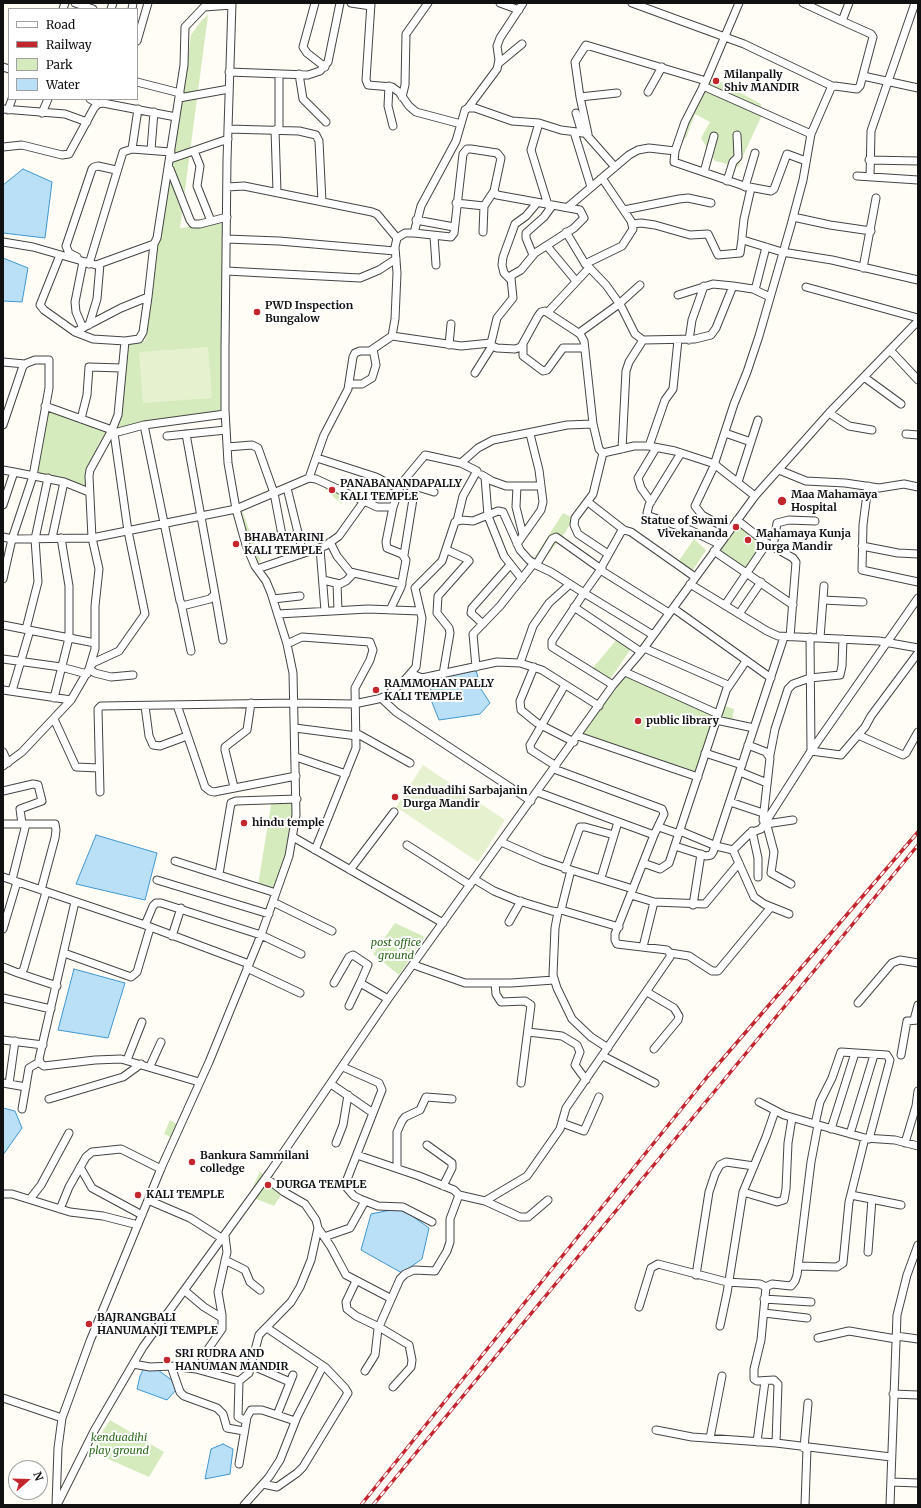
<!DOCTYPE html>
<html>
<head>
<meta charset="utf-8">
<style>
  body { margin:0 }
  #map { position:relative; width:921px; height:1508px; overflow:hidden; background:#fffdf5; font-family:Merriweather,serif }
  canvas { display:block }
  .frame { position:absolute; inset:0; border:4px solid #111; pointer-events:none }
  .legend { position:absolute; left:8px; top:8px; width:130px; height:92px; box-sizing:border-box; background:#fff; border:1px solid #a0a0a0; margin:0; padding:5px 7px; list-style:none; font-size:12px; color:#111 }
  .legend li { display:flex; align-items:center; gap:8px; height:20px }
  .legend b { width:20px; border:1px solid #a0a0a0 }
  .north { position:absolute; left:8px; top:1460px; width:40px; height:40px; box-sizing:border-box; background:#fff; border:1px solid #a0a0a0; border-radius:50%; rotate:70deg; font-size:11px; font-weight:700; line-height:16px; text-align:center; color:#111 }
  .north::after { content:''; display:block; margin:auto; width:14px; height:18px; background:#c4262e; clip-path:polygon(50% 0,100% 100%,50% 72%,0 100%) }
</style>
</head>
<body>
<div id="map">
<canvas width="921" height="1508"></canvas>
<div class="frame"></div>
<ul class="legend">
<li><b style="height:5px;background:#fff"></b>Road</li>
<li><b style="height:5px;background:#c4262e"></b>Railway</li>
<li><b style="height:11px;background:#d5ebbd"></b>Park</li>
<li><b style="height:11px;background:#b9e0f7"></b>Water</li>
</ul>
<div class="north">N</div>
</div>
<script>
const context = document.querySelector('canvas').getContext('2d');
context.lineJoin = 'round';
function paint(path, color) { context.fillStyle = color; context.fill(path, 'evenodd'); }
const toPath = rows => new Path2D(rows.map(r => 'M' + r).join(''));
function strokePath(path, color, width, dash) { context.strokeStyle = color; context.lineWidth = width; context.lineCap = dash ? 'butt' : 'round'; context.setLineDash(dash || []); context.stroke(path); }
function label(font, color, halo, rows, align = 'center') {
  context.font = font + ' Merriweather,serif'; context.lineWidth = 4; context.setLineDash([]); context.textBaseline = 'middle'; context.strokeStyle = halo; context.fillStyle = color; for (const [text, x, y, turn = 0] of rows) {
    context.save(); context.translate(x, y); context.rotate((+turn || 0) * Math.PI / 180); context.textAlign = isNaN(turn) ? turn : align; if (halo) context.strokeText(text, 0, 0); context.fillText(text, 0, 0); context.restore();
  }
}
const green = toPath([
  [208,15,180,228,223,223,223,411,115,429,120,420,127,343,145,341,153,273,182,103,191,35,201,21],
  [712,77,761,104,761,117,738,167,715,161,701,138,710,122,695,114,686,138,679,139,687,111],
  [45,409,107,431,98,445,88,488,33,476,36,440],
  [329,484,347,494,341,504,325,489],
  [242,510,261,562,256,563,240,516],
  [563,513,573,518,565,533,542,562,534,558],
  [737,522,766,543,746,571,712,550],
  [694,539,706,550,693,570,678,562],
  [619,637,633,646,608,682,591,670],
  [622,672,715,716,696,775,576,734],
  [722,705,734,709,732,722,718,719],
  [295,801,291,836,275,891,258,885,271,805,272,802],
  [395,923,423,936,424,938,399,975,373,954],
  [170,1120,178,1125,173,1138,164,1134],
  [260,1171,267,1180,282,1193,274,1206,249,1196],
  [110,1420,164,1452,149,1477,90,1451]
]);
const pitch = toPath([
  [208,347,212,398,143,403,139,352],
  [423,765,505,820,478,862,396,807]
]);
const water = toPath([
  [23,169,52,182,45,238,3,233,3,185,23,169],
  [3,258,28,268,22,302,3,301,3,258],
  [476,670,481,689,490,703,480,714,439,720,431,700,430,680,476,670],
  [96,835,157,853,145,900,76,884,96,835],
  [74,969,125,983,108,1038,58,1030,74,969],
  [3,1108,15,1111,22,1128,3,1155,3,1108],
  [401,1208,429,1228,422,1259,402,1273,361,1250,371,1214,401,1208],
  [144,1368,158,1370,173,1381,176,1390,167,1400,137,1389,140,1376,144,1368],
  [223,1444,233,1449,230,1474,205,1479,211,1449,223,1444]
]);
const minor = toPath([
  [75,3,93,9],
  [315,3,303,47,307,53,325,67],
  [351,3,371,6],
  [371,3,366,80,368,85,392,87,399,92,409,106,416,112,461,124],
  [500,3,519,10],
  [632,3,744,44,832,86],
  [739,3,706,81,685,122,675,151,674,162,744,186,771,191,774,189,787,154,806,161],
  [803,3,842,21],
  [63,9,65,3],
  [111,9,113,3],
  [132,9,133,3],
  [137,41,148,3],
  [499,63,522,44],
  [3,67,9,69],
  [229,72,308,75,320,71,328,62,340,3],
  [279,74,279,130],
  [299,74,303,99,326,122],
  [863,76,918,88],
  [137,82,180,93],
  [389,86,388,106,393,126],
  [703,86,811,134],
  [648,92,662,67],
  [402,97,405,85,406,34,428,3],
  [580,97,617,93],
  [179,98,229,89],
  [90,99,95,102],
  [468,108,497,69,499,60,497,46,500,38,523,3],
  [3,109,65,114,87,122],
  [8,110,12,99],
  [42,113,48,99],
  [576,113,582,133],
  [539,123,531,150,548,205],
  [228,129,299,131,316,135,319,141,322,202],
  [275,130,277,192],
  [574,132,591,187],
  [588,134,580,97,575,62,586,45,706,81],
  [3,147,22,145,62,155,69,154,94,108,98,104,103,103,176,117],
  [132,149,138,109],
  [151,150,154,112],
  [194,151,200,166,197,186,211,221],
  [170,159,228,139],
  [869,160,918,161],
  [170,169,190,220,193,224,200,224,227,217],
  [704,172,714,136],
  [857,176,918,180],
  [870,177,871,131,915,3],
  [727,181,733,162,738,157,737,135],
  [227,187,244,186,372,212,377,214,397,238],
  [745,187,755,153],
  [751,188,744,219,742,237,743,240,782,252,832,260,918,280],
  [456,203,484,206],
  [568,207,629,155,638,150,649,148,675,151],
  [624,210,679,199,688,198,711,203],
  [793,217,830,225,871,231],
  [416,220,454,227],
  [633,224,641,223,655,225,690,235,708,234,718,255,740,253,742,239],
  [483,232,484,206,494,191],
  [566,232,584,262,606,285,621,306,635,334,643,340,695,339,711,335,716,328,733,286,753,289,770,297],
  [414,233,421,206,456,141,465,110,468,108,475,108,512,121,539,123,561,130,585,133,615,167],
  [434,236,436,265],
  [226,239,279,241,395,251],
  [3,242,33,247,96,265,154,244,157,238,184,65,185,27,204,7,232,5],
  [547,246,576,281],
  [60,255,40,305,44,310,75,332],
  [533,255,526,238,526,233,544,217,552,206],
  [77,257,69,253,66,246,92,169,94,167,98,166,116,170],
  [86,262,89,264,123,152,132,149,171,152],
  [585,264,622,246,633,229,631,221,602,178],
  [863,268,876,198],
  [226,271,360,278,379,270,396,259],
  [511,280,504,273,502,265,503,257,515,224,526,216,537,203],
  [806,287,918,318],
  [755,290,766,247],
  [678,295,713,284,733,286],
  [148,297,143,332,139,339,125,341,93,339,75,332,121,308,148,297,154,244],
  [548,312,589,268],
  [89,325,97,299,100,264],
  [83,328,76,312,75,302,83,262],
  [579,333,619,304,640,285],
  [392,336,395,319,397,273,395,247,397,238,405,233,414,233,451,237,454,233,463,154,467,149,471,149,497,153,501,158,494,191,497,195,580,210,584,218,574,228,535,253,521,270,512,275,511,278,513,298,497,318,491,343,492,346,497,348,515,349,521,347,538,316,541,312,545,311,580,334,584,341,593,424],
  [689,340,692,320,704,286],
  [449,345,451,324],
  [523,345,523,356,543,371,547,370,563,348,584,348],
  [890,350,918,380],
  [3,362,25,364],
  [475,373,492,346],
  [864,377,901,404],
  [349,384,362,384,372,378,376,365,373,349],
  [45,406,112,430,113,433],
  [829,413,849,426,872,430],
  [81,419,87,395,89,367,122,368],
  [3,425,23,366,27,363,35,360,49,360,49,388,33,476,12,539,3,579],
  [144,425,225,414],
  [725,433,751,442],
  [906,434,918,435],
  [167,436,226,430],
  [649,446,665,400,673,389,678,340],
  [227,447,252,445,258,448,274,493,282,535,285,538,299,535],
  [622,449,626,371,629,362,643,340],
  [603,453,593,494,575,518,574,525,578,534,608,554],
  [681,453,649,505,647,513,649,516,690,530,719,544],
  [317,458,376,477,399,489],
  [3,470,14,472,3,505],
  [779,470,806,481,845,483,879,488,904,484,918,487],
  [14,472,64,482],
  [482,475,492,481,506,486,541,486],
  [485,477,488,516,504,556,522,579],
  [309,478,324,435,348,389,353,357,355,353,360,351,370,351,392,336,461,346,491,343],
  [738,482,758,420],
  [408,484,434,492],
  [517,486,516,507,523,535],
  [868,486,863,525,862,570,918,582],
  [287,488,303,553],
  [755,496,718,467,715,464,715,462,734,404,747,372,759,336,791,225,803,180,811,134,831,88,835,86,857,89,860,86,873,37,871,34,842,21,849,3],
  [588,502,624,530],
  [651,502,641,488,638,478,656,448],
  [393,507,401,484,425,455,461,463,478,448,493,440,567,425,593,424,599,449,603,453,634,446,649,446,675,451,715,464,695,506,702,515,729,530],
  [737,520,765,542,793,558,796,562,790,637],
  [457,521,463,496,477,471,461,463],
  [3,537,12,539,92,538,236,509,309,478,316,479,377,507,393,507,386,542,387,548,402,554,406,560,401,587,390,610],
  [52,538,64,482,89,492],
  [330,542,337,556,350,572,402,584],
  [517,544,541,510,543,502,539,470,530,434],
  [862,546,898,553,918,554],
  [773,547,777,523,789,520,815,521],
  [320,548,325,611],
  [714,551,793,605],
  [404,555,414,493,412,489,404,480],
  [257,569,325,546,339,536,364,501],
  [323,580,340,584,346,581,353,574],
  [337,584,338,610],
  [690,584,767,631,778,636,879,641,918,648],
  [215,594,223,640],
  [273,599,300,596],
  [823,600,863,602],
  [181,603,191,651],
  [725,605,767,543],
  [574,607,641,652],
  [673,608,771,678],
  [669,613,602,571,602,566,621,532,624,530,631,532,695,577],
  [278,614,368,609,420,611],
  [739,614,761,582],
  [483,624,471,613,472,608,510,565],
  [3,625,95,643],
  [26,629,38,582,35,539,48,478],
  [810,637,811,751,841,755,865,727,871,716,918,653],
  [820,638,824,586],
  [287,644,302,637,370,642,373,650,370,660,355,688,356,748,315,850],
  [3,659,61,667,87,674],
  [520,663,533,626,549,603,570,584],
  [476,667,473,634,500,606,534,563],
  [534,667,520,701,521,710,537,723,574,742],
  [625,672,718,714],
  [412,674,422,678,497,662,520,663,542,670,599,706],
  [443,674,450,633,449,628,437,613,438,596,469,561,467,559,447,550],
  [133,675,111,677,95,673,89,669,93,663,119,651,145,614,128,531,114,433,144,425,180,601,182,605,186,605,210,599,215,594,186,434],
  [613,685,552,647,552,641,584,593,653,635],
  [727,689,746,661],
  [3,690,71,700],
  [12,691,30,630],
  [54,698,69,638,69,586,61,538],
  [381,698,396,712,531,801],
  [177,705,205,787,210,791,214,792,296,776],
  [145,706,149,736,153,745,160,746,187,736],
  [54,719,76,767,99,768],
  [716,720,754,728],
  [295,728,357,736],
  [356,733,410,763],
  [858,735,903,755,906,753,918,732],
  [578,736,698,777],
  [748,745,766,752,770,758,763,820,765,823,811,751,918,598],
  [3,752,8,763],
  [705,753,742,765],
  [770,755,775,729,788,689,793,684,810,678,840,675,842,666,843,639],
  [296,757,346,774],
  [3,766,22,752,71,700,89,669,95,649,95,606,99,569,92,538,89,476,90,470,112,430,118,415,125,341],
  [556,766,531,750,530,745,565,685],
  [554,769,662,809,664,814,654,835],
  [740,772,767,783],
  [234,787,225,750,225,747,247,730,251,703],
  [3,791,33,784,38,785,42,801,20,809,22,824],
  [100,792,98,709,101,706,294,703,354,704,378,699,386,696,403,682,416,667,422,618,415,588,442,561,455,522,461,520,473,521,498,511,503,512,520,550,529,560,536,565,551,572,584,593,601,569,556,537,552,539,536,565],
  [730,802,763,813],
  [766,822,774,852,771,873,791,884],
  [3,824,55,824,56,830,55,838,41,890],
  [766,824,793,820],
  [659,827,679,834],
  [680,831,716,846,733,850,750,833,761,829,765,823],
  [752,831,758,858,758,877],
  [293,837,443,923],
  [407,845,470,885],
  [675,846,706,856,711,855,713,852,784,637],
  [733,850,754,897,764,904,789,914],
  [175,861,276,893],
  [643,863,660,869,669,863,728,685,644,648],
  [565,869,580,827,585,827,614,835],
  [350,870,394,812],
  [571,870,633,889],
  [219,874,231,803,236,801,297,799],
  [3,877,145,925,249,964],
  [601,878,618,822],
  [474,879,494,891,516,900,552,911,558,912,561,910,571,870,542,860,501,842],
  [12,880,26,824],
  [157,880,269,914],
  [631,895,654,902,705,904,739,863],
  [75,902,39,1059,41,1064,44,1066,95,1060,121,1059,199,1082],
  [273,902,332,931],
  [693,905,701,854],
  [561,910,619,927],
  [558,912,555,928,553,975,557,988,572,1019,591,1037,608,1048],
  [509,922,521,901],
  [145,925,153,906,156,903,161,903,261,935,301,954],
  [3,929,17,882],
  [172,936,181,908],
  [643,947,654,902],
  [64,953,131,977,137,972,150,928],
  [670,953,689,956,712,971,718,971,771,907],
  [414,965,465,983,511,983,554,980],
  [3,967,18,973,22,972,24,968,46,892],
  [247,968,300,993],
  [18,973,57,986],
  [334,983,349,957,353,955,368,965,361,981,362,984,388,999],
  [495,983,496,994,501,1002,525,1001,531,1005,521,1083],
  [647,992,674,1008,679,1016,678,1020,654,1049],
  [3,998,51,1009],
  [858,1003,892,963,900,960,918,963],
  [349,1006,361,981],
  [914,1020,918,1005],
  [528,1032,562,1036,577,1045,580,1052,575,1065,586,1080],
  [3,1040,43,1045],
  [901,1055,907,1021,918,1020],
  [603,1056,655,1083],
  [127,1060,142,1022],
  [150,1066,161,1042],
  [343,1067,379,1083,382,1090,346,1182,347,1188,354,1196,360,1199,378,1206,403,1207,432,1222],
  [3,1083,26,1087],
  [9,1084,15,1041],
  [331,1084,373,1113],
  [49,1099,123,1077,141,1064],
  [759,1102,784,1115,815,1124,865,1138,895,1140,918,1146],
  [22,1109,29,1068,39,1062],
  [562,1123,584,1131,599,1097],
  [815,1124,820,1102,832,1078,841,1052,887,1055,890,1060,889,1064,869,1139],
  [831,1129,855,1053],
  [850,1134,874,1055],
  [336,1143,343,1125,348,1095],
  [905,1143,916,1106,918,1091],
  [427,1145,452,1163,452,1168,443,1186],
  [357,1155,419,1176,454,1190,459,1195,450,1219,450,1242,447,1251,435,1271,414,1270,405,1274,400,1279,378,1329,375,1355,365,1371],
  [80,1167,92,1188,142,1215],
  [397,1168,397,1132,402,1121,405,1117,420,1110,426,1097,452,1099],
  [743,1192,777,1202,784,1200,786,1189,788,1143,792,1118],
  [3,1194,12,1194,70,1212,103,1216,138,1225],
  [459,1195,485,1201,520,1217,528,1217,548,1200],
  [851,1195,901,1205],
  [30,1199,41,1185,69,1133],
  [148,1200,190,1218,223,1239],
  [485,1201,527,1176,532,1169,560,1129,566,1108,670,957,670,953,667,950,617,944,615,940,615,934,654,835,537,792],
  [60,1209,69,1187,86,1157,92,1152,121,1149,161,1169],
  [318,1228,331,1247,346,1275,390,1298],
  [324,1237,350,1228,365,1201],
  [868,1252,872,1199],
  [225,1260,245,1270,250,1282,260,1290],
  [799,1266,837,1267,843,1263,849,1202,865,1138],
  [696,1275,709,1192,715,1174,720,1165,726,1162,754,1166],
  [356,1281,346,1302,347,1309,356,1316,379,1327,409,1345,412,1360,411,1367,393,1387],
  [185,1291,204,1307,222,1318],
  [764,1299,811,1302],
  [639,1307,651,1268,658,1264,727,1282,760,1284,766,1287],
  [764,1313,807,1318],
  [720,1326,727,1293,743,1192,766,1137,775,1111],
  [896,1336,918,1339],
  [818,1338,849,1331,896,1339],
  [133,1364,150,1367,171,1366,196,1369,200,1366,206,1352,222,1329,222,1315,218,1292,227,1252,225,1236],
  [251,1365,290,1382],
  [171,1366,180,1392,184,1396,217,1408,223,1414,227,1428,244,1431],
  [196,1369,239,1381],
  [893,1394,918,1395],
  [3,1398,62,1418],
  [277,1415,293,1375],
  [246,1421,238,1417,239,1381,249,1373,259,1335,291,1302,300,1287,311,1260,318,1228,316,1220,305,1204,284,1192,266,1178],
  [656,1430,692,1437,776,1443,891,1457],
  [710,1438,722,1376],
  [757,1442,765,1381],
  [776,1443,778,1384,774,1380,757,1381,754,1379,754,1369,761,1340,766,1287,772,1284,791,1286,795,1281,797,1275,811,1162,818,1125],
  [804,1448,808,1403],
  [239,1464,247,1417,251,1410,262,1410,295,1421],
  [891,1482,918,1483],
  [263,1484,277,1487,297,1473,303,1467,348,1393,345,1388,326,1368,267,1328],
  [56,1505,58,1448,62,1418,90,1341,162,1166,209,1062,261,935,289,856,296,815,293,673,287,644,271,593,266,581,255,566,246,545,236,509,228,463,225,410,225,349,227,160,232,3],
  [57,1505,94,1431,143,1347,270,1172,388,999,613,685,641,652,755,496,829,413,918,321],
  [244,1505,269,1477,280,1460,297,1417,323,1366],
  [805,1505,807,1448],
  [890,1505,897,1315,907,1275,918,1245]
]);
const rail = toPath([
  [361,1505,708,1076,918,832],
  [373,1505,918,845]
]);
const markers = [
  [716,81,4,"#c4262e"],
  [257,312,4,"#c4262e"],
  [332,490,4,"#c4262e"],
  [782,501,5,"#c4262e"],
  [736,527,4,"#c4262e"],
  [748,540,4,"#c4262e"],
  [236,544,4,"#c4262e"],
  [376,690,4,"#c4262e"],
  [638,721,4,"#c4262e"],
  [395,797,4,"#c4262e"],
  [244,823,4,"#c4262e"],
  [192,1162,4,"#c4262e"],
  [268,1185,4,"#c4262e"],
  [138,1195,4,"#c4262e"],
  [89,1324,4,"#c4262e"],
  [167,1360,4,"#c4262e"]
];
const poiNames = [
  ["Milanpally",724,75],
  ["Shiv MANDIR",724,88],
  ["PWD Inspection",265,306],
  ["Bungalow",265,319],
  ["PANABANANDAPALLY",340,484],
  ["KALI TEMPLE",340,497],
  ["Maa Mahamaya",791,495],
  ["Hospital",791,508],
  ["Statue of Swami",728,521,"right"],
  ["Vivekananda",728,534,"right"],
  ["Mahamaya Kunja",756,534],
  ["Durga Mandir",756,547],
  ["BHABATARINI",244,538],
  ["KALI TEMPLE",244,551],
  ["RAMMOHAN PALLY",384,684],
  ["KALI TEMPLE",384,697],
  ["public library",646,721],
  ["Kenduadihi Sarbajanin",403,791],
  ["Durga Mandir",403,804],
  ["hindu temple",252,823],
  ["Bankura Sammilani",200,1156],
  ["colledge",200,1169],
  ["DURGA TEMPLE",276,1185],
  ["KALI TEMPLE",146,1195],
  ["BAJRANGBALI",97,1318],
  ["HANUMANJI TEMPLE",97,1331],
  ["SRI RUDRA AND",175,1354],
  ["HANUMAN MANDIR",175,1367]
];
const parkNames = [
  ["post office",396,943],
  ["ground",396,956],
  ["kenduadihi",119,1438],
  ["play ground",119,1451]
];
paint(green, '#d5ebbd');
paint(pitch, '#e6f2cf');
paint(water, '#b9e0f7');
strokePath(water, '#3f96cf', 1);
strokePath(minor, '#444', 9);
strokePath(minor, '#fff', 7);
strokePath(rail, '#c4262e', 3.5);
strokePath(rail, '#fff', 2, [6]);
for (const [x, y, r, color] of markers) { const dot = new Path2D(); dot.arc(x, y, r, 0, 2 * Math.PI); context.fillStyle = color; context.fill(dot); strokePath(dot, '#fff', 1.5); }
label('bold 11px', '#111', '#fff', poiNames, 'left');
label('italic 11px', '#2f6b1f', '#fff', parkNames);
</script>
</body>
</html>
